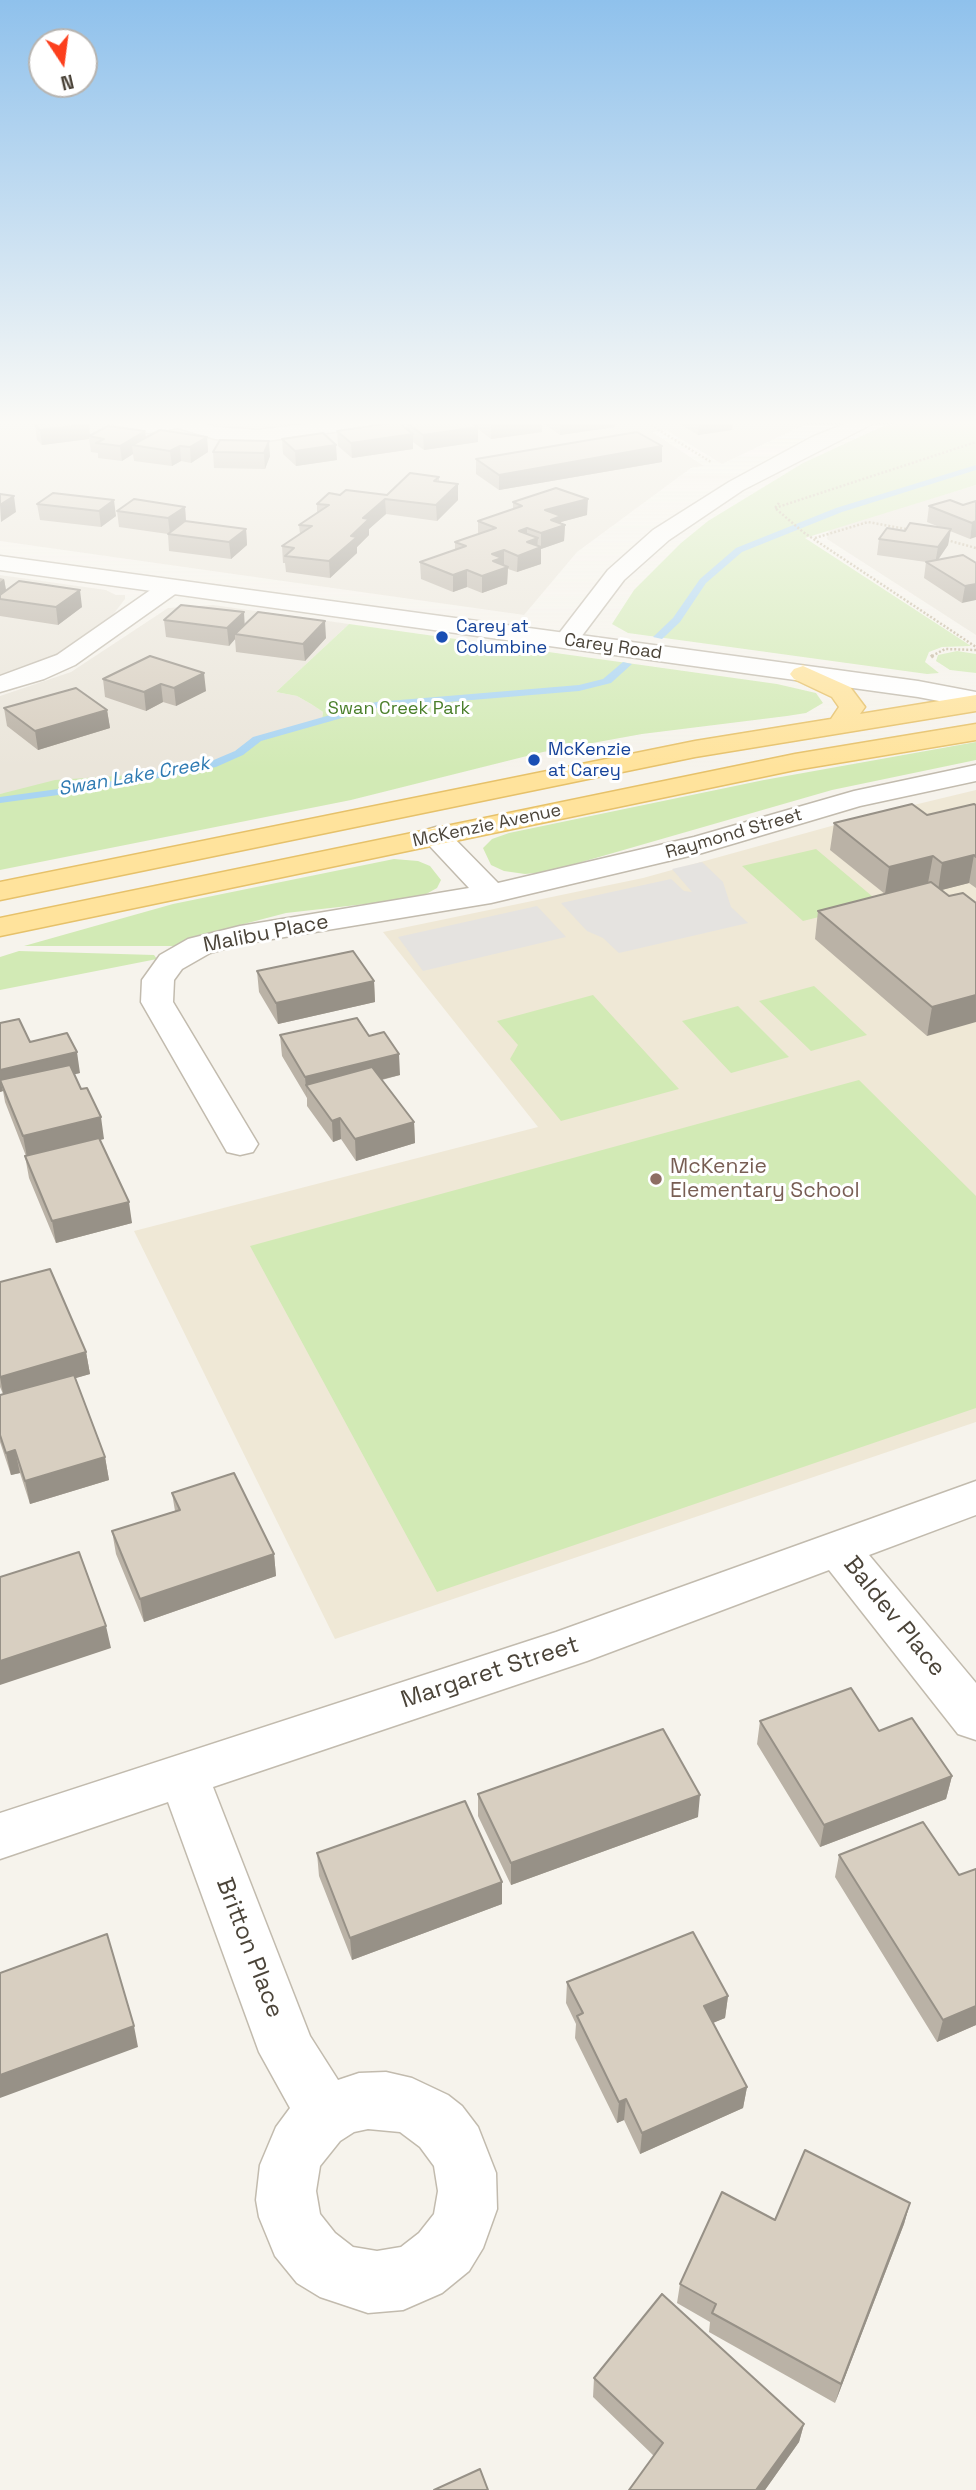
<!DOCTYPE html>
<html>
<head>
<meta charset="utf-8">
<style>
  body { margin:0 }
  #map { position:relative; width:976px; height:2490px; overflow:hidden; background:#f6f3ec; font-family:"Space Grotesk",sans-serif }
  canvas { display:block }
  .north { position:absolute; left:28px; top:28px; width:70px; height:70px; box-sizing:border-box; background:#fff; border:2px solid #b7b4b0; border-radius:50%; rotate:167deg; font-size:19px; font-weight:700; line-height:28px; text-align:center; color:#4b4439 }
  .north::after { content:''; display:block; margin:auto; width:24px; height:32px; background:#fc3f1d; clip-path:polygon(50% 0,100% 100%,50% 72%,0 100%) }
</style>
</head>
<body>
<div id="map">
<canvas width="976" height="2490"></canvas>
<div class="north">N</div>
</div>
<script>
const context = document.querySelector('canvas').getContext('2d');
context.lineJoin = 'round';
function paint(path, color) { context.fillStyle = color; context.fill(path, 'evenodd'); }
const toPath = rows => new Path2D(rows.map(r => 'M' + r).join(''));
function strokePath(path, color, width, dash) { context.strokeStyle = color; context.lineWidth = width; context.lineCap = dash ? 'butt' : 'round'; context.setLineDash(dash || []); context.stroke(path); }
function label(font, color, halo, rows, align = 'center') {
  context.font = font + ' "Space Grotesk",sans-serif'; context.lineWidth = 6; context.setLineDash([]); context.textBaseline = 'middle'; context.strokeStyle = halo; context.fillStyle = color; for (const [text, x, y, turn = 0] of rows) {
    context.save(); context.translate(x, y); context.rotate((+turn || 0) * Math.PI / 180); context.textAlign = isNaN(turn) ? turn : align; if (halo) context.strokeText(text, 0, 0); context.fillText(text, 0, 0); context.restore();
  }
}
const residential = toPath([
  [0,421,812,421,722,464,666,430,652,432,704,466,691,468,577,552,524,615,0,541],
  [976,485,976,635,827,539,829,529],
  [0,575,106,590,116,595,125,595,125,599,112,616,79,643,50,660,0,676],
  [213,605,349,624,276,692,297,696,311,704,323,712,322,719,257,739,239,753,212,765,0,794,0,696,71,672,168,608]
]);
const education = toPath([
  [976,790,976,1422,335,1639,134,1231,538,1127,383,932,643,878,864,817]
]);
const green = toPath([
  [905,421,976,421,976,485,805,538,971,646,942,647,929,652,925,662,939,673,927,674,628,633,612,624,634,590,681,543,708,521,803,463,879,428],
  [349,624,777,684,816,693,823,703,806,713,787,716,642,734,543,752,351,800,0,870,0,794,55,780,163,773,212,765,239,753,257,739,322,719,323,712,311,704,297,696,276,692],
  [957,651,976,654,976,673,950,670,936,661,938,655],
  [976,742,976,760,832,790,547,872,525,874,504,871,491,865,483,848,492,839,509,833,764,780],
  [816,849,879,902,803,921,742,866],
  [394,859,418,861,430,866,441,880,437,888,419,898,286,913,194,937,180,946,24,946,173,904],
  [19,951,154,955,157,959,0,990,0,957],
  [814,986,867,1035,811,1051,759,1001],
  [593,995,679,1089,561,1121,510,1059,518,1045,497,1021],
  [738,1006,789,1057,731,1073,682,1021],
  [859,1080,976,1196,976,1408,437,1592,250,1246]
]);
const parking = toPath([
  [702,862,723,882,731,907,748,923,619,953,603,938,587,931,561,903,671,879,684,891,692,892,672,869],
  [537,906,566,937,423,971,398,937]
]);
const stream = toPath([
  [976,465,976,470,842,512,742,552,706,583,680,622,662,639,653,637,673,618,700,579,736,548,836,508,976,465],
  [623,662,632,664,611,683,579,691,377,708,261,741,243,755,216,767,102,789,0,803,0,797,102,783,209,762,235,751,253,737,376,702,579,685,603,679,623,662]
]);
const pathFar1 = toPath([
  [644,421,711,462],
  [779,503,775,508,803,532,976,647],
  [775,508,976,442],
  [815,538,868,522,911,530],
  [943,539,976,548],
  [932,656,945,649,976,650]
]);
const path = toPath([
  [931,657,935,654]
]);
const minor = toPath([
  [112,421,195,421,216,427,258,430,329,421,382,421,372,427,258,442,215,439,178,428,148,433,115,425,112,421],
  [852,421,878,421,743,490,669,540,624,580,575,645,557,645,554,640,608,570,653,530,729,482,812,437,852,421],
  [170,580,178,582,182,587,178,592,75,665,44,679,0,692,0,676,57,655,162,582,170,580],
  [976,765,976,781,860,806,702,853,491,903,242,944,210,953,182,969,174,980,173,1002,258,1144,253,1152,240,1155,227,1152,141,1002,142,980,160,955,188,939,240,926,469,888,426,842,422,836,426,830,436,827,446,830,498,883,694,837,854,791,976,765],
  [976,1481,976,1515,869,1555,976,1683,976,1740,958,1734,829,1570,587,1661,213,1787,310,2036,338,2080,359,2073,386,2072,412,2078,448,2095,462,2106,478,2127,496,2173,497,2209,483,2248,469,2271,442,2293,403,2310,368,2313,320,2297,297,2283,275,2256,259,2217,256,2200,260,2165,276,2127,290,2108,259,2052,168,1802,0,1859,0,1813,556,1632,976,1481],
  [368,2129,400,2132,420,2147,434,2166,438,2191,434,2214,419,2233,401,2247,377,2251,353,2247,335,2233,320,2214,316,2191,320,2166,340,2141,354,2132,368,2129]
]);
const tertiary = toPath([
  [0,556,918,681,976,692,976,708,918,697,0,570,0,556]
]);
const primary = toPath([
  [803,666,850,687,865,707,860,714,976,695,976,711,695,757,0,900,0,882,695,741,831,719,839,707,832,697,794,679,790,674,794,669,803,666],
  [976,724,976,740,795,770,0,936,0,918,795,754,976,724]
]);
const wall = toPath([
  [38,421,86,421,89,424,90,436,145,431,146,438,207,437,208,452,191,463,181,461,172,466,134,461,133,454,122,461,98,458,98,453,91,452,89,439,42,445,37,440,35,425,39,424],
  [475,421,616,421,615,427,560,435,542,422,542,432,491,439,478,429,478,442,424,450,413,442,413,449,352,458,338,446,337,431,406,429,406,422,475,425],
  [678,421,733,421,732,430,698,435,678,423],
  [282,439,337,460,296,466,283,454],
  [220,440,270,456,265,469,214,468,213,452],
  [476,459,662,462,499,490,476,474],
  [439,477,439,482,458,500,437,521,386,514,369,529,369,535,357,547,357,553,330,578,286,572,285,563,283,563,282,546,300,534,299,525,317,513,317,504,340,495,387,495],
  [53,493,116,516,101,527,40,520,37,504],
  [134,499,185,507,186,521,246,529,247,545,231,559,169,551,168,534,119,527,117,511],
  [976,501,970,539,950,531,948,545,938,560,976,563,962,603,924,578,926,562,877,555,879,539,905,531,942,528,927,522,929,506,963,505],
  [513,502,587,515,561,522,561,523,565,525,564,541,541,549,541,564,517,572,508,569,507,584,482,593,467,587,453,592,421,579,420,562,455,550,455,542,478,534,478,521,513,509],
  [0,578,4,579,6,590,82,607,58,625,0,616],
  [164,620,245,625,326,638,305,661,236,652,235,639,229,646,166,637],
  [150,656,206,691,176,706,163,702,146,711,105,697,103,679],
  [4,708,107,710,110,728,38,750,7,726],
  [976,805,976,888,969,883,941,890,949,896,963,893,927,1036,815,939,818,911,885,894,830,850,834,823,927,815],
  [257,971,374,981,375,1002,278,1024,259,992],
  [0,1023,80,1073,74,1074,104,1139,99,1140,132,1223,56,1243,29,1178,25,1156,26,1156,5,1102,3,1091,0,1092],
  [280,1035,369,1036,400,1075,382,1080,414,1122,415,1143,356,1161,341,1139,333,1142,307,1106,307,1098,282,1056],
  [0,1282,86,1352,90,1374,75,1378,105,1457,109,1480,30,1504,20,1473,11,1475,0,1442,0,1395,3,1394,0,1387],
  [172,1493,274,1554,276,1576,144,1622,116,1554,112,1531,175,1511],
  [760,1721,952,1776,946,1799,820,1847,757,1744],
  [478,1794,698,1817,511,1885,478,1816],
  [317,1853,502,1882,502,1904,352,1960,319,1876],
  [839,1855,959,1875,976,2025,937,2042,835,1877],
  [567,1982,728,1996,725,2018,712,2023,747,2087,743,2108,640,2154,624,2120,617,2123,575,2038,576,2024,566,2003],
  [910,2203,904,2224,835,2403,709,2332,710,2322,677,2303,680,2284,775,2220],
  [594,2378,804,2424,799,2442,765,2490,629,2490,654,2456,593,2397]
]);
const shadedWall = toPath([
  [514,421,542,421,542,432,491,439,491,424],
  [560,421,616,421,615,427,560,435],
  [699,421,733,421,732,430,698,435],
  [89,424,90,437,89,436,89,439,42,445,40,430],
  [478,427,478,442,424,450,423,435],
  [145,431,147,446,132,445,133,454,122,461,120,446],
  [413,434,413,449,352,458,351,443],
  [207,437,208,452,191,463,190,447],
  [269,441,270,456,265,469,264,453],
  [336,445,337,460,296,466,295,451],
  [180,446,181,461,172,466,170,451],
  [662,446,662,462,499,490,499,475],
  [458,484,458,500,437,521,436,505],
  [14,496,16,512,1,522,0,505],
  [385,499,386,514,369,529,369,535,357,547,357,553,330,578,329,561,351,536,363,518],
  [588,499,587,515,561,522,561,526,565,525,564,541,541,549,541,564,517,572,519,531,527,528,527,542,538,538,537,549,541,547,541,533,545,510],
  [114,500,116,516,101,527,99,511],
  [185,507,186,523,170,534,168,518],
  [976,521,976,537,970,539,972,523],
  [246,529,247,545,231,559,229,542],
  [951,529,948,545,935,564,938,547],
  [504,550,504,567,508,567,507,584,482,593,482,576,492,554],
  [467,570,467,587,453,592,453,575],
  [4,579,7,596,0,599,0,582],
  [976,584,976,600,962,603,965,586],
  [80,590,82,607,58,625,56,607],
  [244,612,245,630,235,634,235,639,229,646,227,628],
  [325,621,326,638,305,661,303,644],
  [204,673,206,691,176,706,174,688],
  [161,684,163,702,146,711,144,692],
  [107,710,110,728,38,750,35,731],
  [974,855,969,883,938,891,942,863],
  [933,856,928,883,885,894,889,867],
  [374,981,375,1002,278,1024,276,1003],
  [976,995,976,1022,927,1036,932,1007],
  [77,1052,80,1073,5,1091,0,1080,3,1091,0,1092,0,1070],
  [399,1054,400,1075,314,1096,306,1085,307,1098,305,1077],
  [101,1117,104,1139,27,1157,23,1136],
  [340,1118,341,1139,333,1142,332,1121],
  [414,1122,415,1143,356,1161,355,1139],
  [129,1202,132,1223,56,1243,52,1221],
  [86,1352,90,1374,4,1399,0,1377],
  [15,1450,20,1473,11,1475,6,1453],
  [105,1457,109,1480,30,1504,25,1481],
  [274,1554,276,1576,144,1622,140,1599],
  [106,1626,111,1648,0,1685,0,1661],
  [952,1776,946,1799,820,1847,824,1825],
  [700,1795,698,1817,511,1885,511,1863],
  [502,1882,502,1904,352,1960,350,1938],
  [728,1996,725,2018,701,2028,704,2006],
  [976,2006,976,2025,937,2042,943,2020],
  [134,2026,138,2047,0,2098,0,2075],
  [747,2087,743,2108,640,2154,642,2133],
  [626,2099,624,2120,617,2123,619,2102],
  [910,2203,904,2224,835,2403,841,2384],
  [804,2424,799,2442,765,2490,756,2490]
]);
const building = toPath([
  [44,421,86,421,89,424,40,430,35,425,46,423,44,421],
  [414,421,468,421,478,427,423,435,406,422,414,421],
  [486,421,514,421,491,424,486,421],
  [398,422,413,434,351,443,337,431,398,422],
  [108,426,145,431,120,446,96,443,104,439,89,436,108,426],
  [160,430,207,437,190,447,180,446,170,451,132,445,160,430],
  [637,432,662,446,499,475,476,459,637,432],
  [323,433,336,445,295,451,282,439,323,433],
  [220,440,269,441,264,453,213,452,220,440],
  [410,473,439,477,434,481,458,484,436,505,385,499,363,518,369,519,351,536,357,537,329,561,285,556,294,548,282,546,312,526,299,525,329,505,317,504,329,493,340,495,346,490,387,495,410,473],
  [556,488,588,499,545,510,561,516,551,520,565,525,541,533,527,528,519,531,538,538,527,542,541,547,518,556,504,550,492,554,502,558,493,561,508,567,482,576,467,570,453,575,420,562,466,546,455,542,496,528,478,521,522,506,513,502,556,488],
  [53,493,114,500,99,511,37,504,53,493],
  [0,494,14,496,0,505,0,494],
  [134,499,185,507,168,518,117,511,134,499],
  [950,500,963,505,976,501,976,521,972,523,929,506,950,500],
  [185,521,246,529,229,542,168,534,185,521],
  [910,523,951,529,938,547,879,539,887,528,905,531,910,523],
  [963,555,976,563,976,584,965,586,926,562,963,555],
  [19,581,80,590,56,607,0,599,0,595,19,581],
  [181,605,244,612,227,628,164,620,181,605],
  [258,612,325,621,303,644,235,634,258,612],
  [150,656,204,673,174,688,161,684,144,692,103,679,150,656],
  [76,688,107,710,35,731,4,708,76,688],
  [912,804,927,815,974,804,976,805,976,857,974,855,942,863,933,856,889,867,834,823,912,804],
  [931,882,949,896,963,893,976,903,976,995,932,1007,818,911,931,882],
  [353,951,374,981,276,1003,257,971,353,951],
  [357,1018,369,1036,384,1032,399,1054,305,1077,280,1035,357,1018],
  [19,1019,30,1042,67,1033,77,1052,0,1070,0,1023,19,1019],
  [70,1065,81,1089,87,1088,101,1117,23,1136,0,1080,70,1065],
  [372,1067,414,1122,355,1139,340,1118,332,1121,306,1085,372,1067],
  [99,1138,129,1202,52,1221,25,1156,99,1138],
  [50,1269,86,1352,0,1377,0,1282,50,1269],
  [74,1375,105,1457,25,1481,15,1450,6,1453,0,1435,0,1395,74,1375],
  [234,1473,274,1554,140,1599,112,1531,180,1510,172,1493,234,1473],
  [79,1552,106,1626,0,1661,0,1577,79,1552],
  [851,1688,879,1731,912,1718,952,1776,824,1825,760,1721,851,1688],
  [663,1729,700,1795,511,1863,478,1794,663,1729],
  [465,1801,502,1882,350,1938,317,1853,465,1801],
  [923,1822,959,1875,976,1869,976,2006,943,2020,839,1855,923,1822],
  [693,1932,728,1996,704,2006,747,2087,642,2133,626,2099,619,2102,577,2016,583,2013,567,1982,693,1932],
  [107,1934,134,2026,0,2075,0,1973,107,1934],
  [805,2150,910,2203,841,2384,712,2313,716,2304,680,2284,722,2192,775,2220,805,2150],
  [662,2294,804,2424,756,2490,629,2490,663,2443,594,2378,662,2294],
  [480,2469,488,2490,434,2490,480,2469]
]);
const markers = [
  [442,637,7,"#1a4fb4"],
  [534,760,7,"#1a4fb4"],
  [656,1179,7,"#8d6e63"]
];
const farTransitnames = [
  ["Carey at",456,627],
  ["Columbine",456,648],
  ["McKenzie",548,750],
  ["at Carey",548,771]
];
const farStreetnames = [
  ["Carey Road",613,647,8],
  ["McKenzie Avenue",487,826,-12],
  ["Raymond Street",734,834,-16]
];
const farParknames = [
  ["Swan Creek Park",399,709]
];
const farWaternames = [
  ["Swan Lake Creek",134,777,-10]
];
const streetNames = [
  ["Malibu Place",266,934,-11]
];
const educationNames = [
  ["McKenzie",670,1167],
  ["Elementary School",670,1191]
];
const nearStreetnames = [
  ["Baldev Place",894,1617,51],
  ["Margaret Street",490,1673,-18],
  ["Britton Place",249,1948,69]
];
paint(residential, '#eae5da');
paint(education, '#efe8d6');
paint(green, '#d2eab5');
paint(parking, '#e5e3e0');
paint(stream, '#a9d4f2');
strokePath(minor, '#c2bbae', 3);
strokePath(tertiary, '#c2bbae', 3);
strokePath(primary, '#e6c16a', 3);
strokePath(pathFar1, '#c4b79f', 2.5, [2, 2]);
strokePath(path, '#c4b79f', 3.5, [2.5, 2.5]);
paint(minor, '#fff');
paint(tertiary, '#fff');
paint(primary, '#ffe39c');
paint(wall, '#bab2a6');
paint(shadedWall, '#979187');
paint(building, '#d8cfc1');
strokePath(building, '#979187', 2);
const sky = context.createLinearGradient(0, 0, 0, 769);
sky.addColorStop(0, '#8fc1ec');
sky.addColorStop(0.55, '#fbfaf6');
sky.addColorStop(1, '#fbfaf600');
context.fillStyle = sky;
context.fillRect(0, 0, 976, 769);
for (const [x, y, r, color] of markers) { const dot = new Path2D(); dot.arc(x, y, r, 0, 2 * Math.PI); context.fillStyle = color; context.fill(dot); strokePath(dot, '#fff', 2.5); }
label('18px', '#164399', '#fff', farTransitnames, 'left');
label('18px', '#4b4439', '#fff', farStreetnames);
label('18px', '#4a7f2a', '#fff', farParknames);
label('italic 19px', '#2e7ab2', '#fff', farWaternames);
label('21px', '#4b4439', '#fff', streetNames);
label('21px', '#785e54', '#fff', educationNames, 'left');
label('24px', '#4b4439', '#fff', nearStreetnames);
</script>
</body>
</html>
